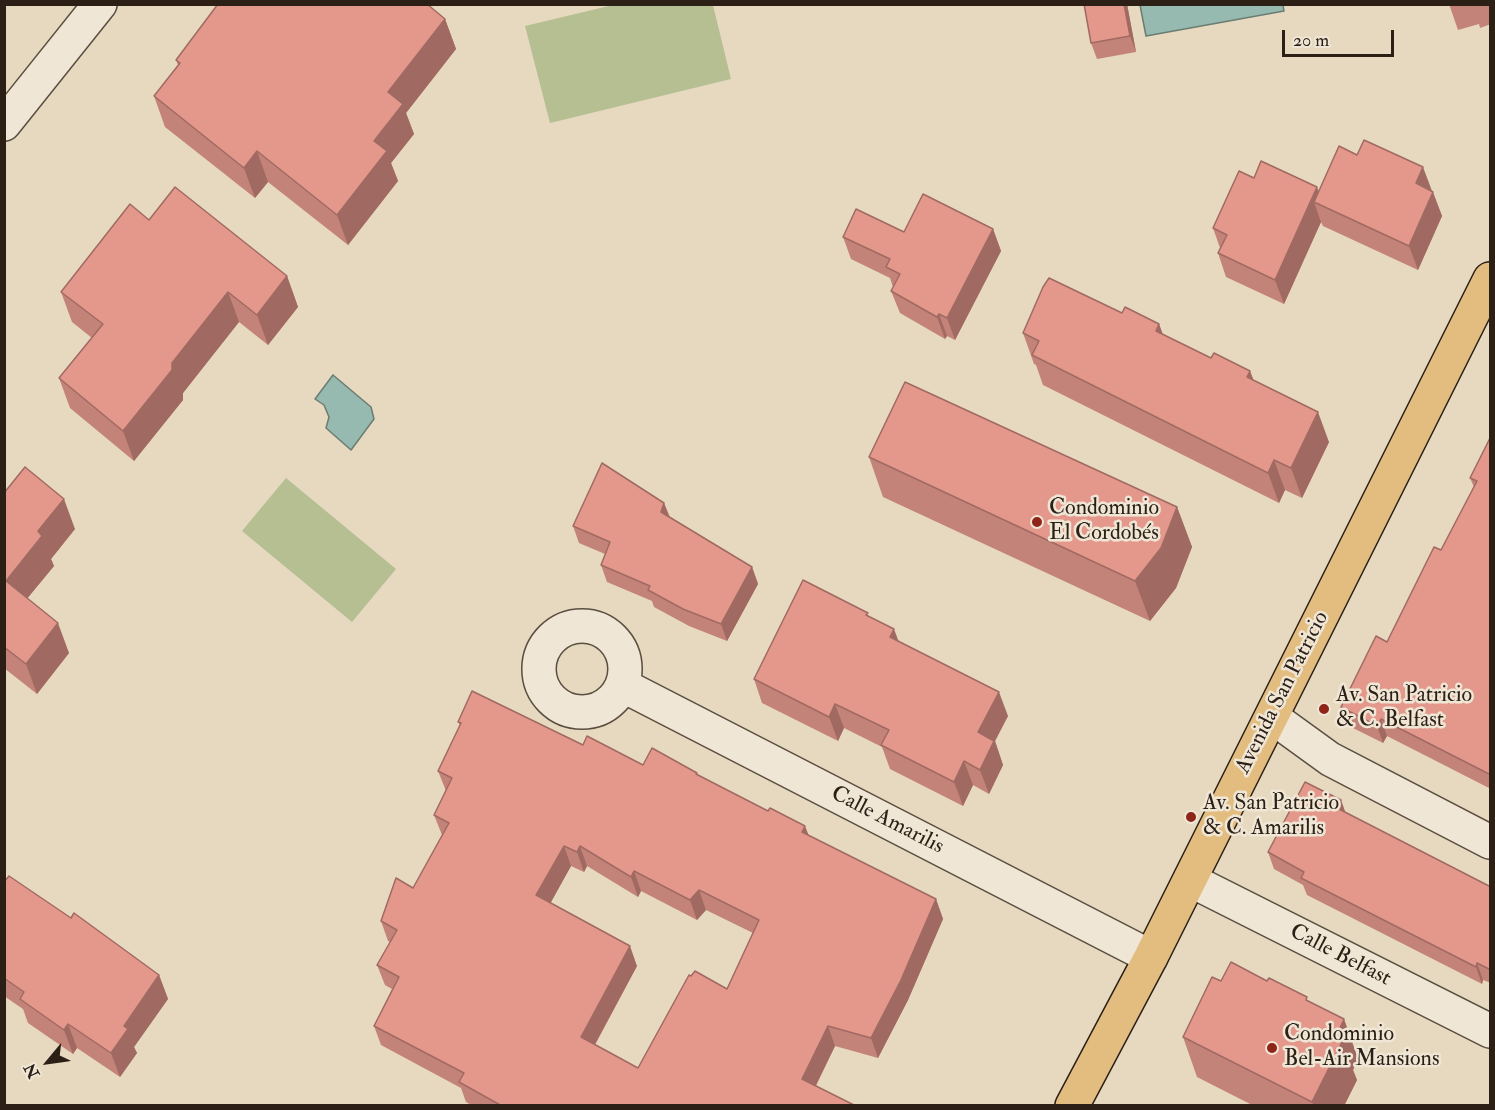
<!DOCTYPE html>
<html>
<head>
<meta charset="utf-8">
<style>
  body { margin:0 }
  #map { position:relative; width:1495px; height:1110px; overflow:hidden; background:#e6d9bf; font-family:"IM FELL Double Pica",serif }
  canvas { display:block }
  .frame { position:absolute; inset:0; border:6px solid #2b1f16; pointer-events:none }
  .north { position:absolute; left:18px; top:1032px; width:60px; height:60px; -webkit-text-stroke:4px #efe6d5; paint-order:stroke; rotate:241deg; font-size:16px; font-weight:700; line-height:24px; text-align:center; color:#2b1f16 }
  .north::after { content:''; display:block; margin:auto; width:21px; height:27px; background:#2b1f16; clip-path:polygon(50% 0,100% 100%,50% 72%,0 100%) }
  .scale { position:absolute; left:1282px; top:30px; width:112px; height:27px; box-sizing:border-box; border:3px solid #2b1f16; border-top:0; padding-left:8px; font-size:18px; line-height:21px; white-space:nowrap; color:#2b1f16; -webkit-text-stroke:4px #efe6d5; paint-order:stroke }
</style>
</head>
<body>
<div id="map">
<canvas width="1495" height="1110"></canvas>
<div class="frame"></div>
<div class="north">N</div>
<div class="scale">20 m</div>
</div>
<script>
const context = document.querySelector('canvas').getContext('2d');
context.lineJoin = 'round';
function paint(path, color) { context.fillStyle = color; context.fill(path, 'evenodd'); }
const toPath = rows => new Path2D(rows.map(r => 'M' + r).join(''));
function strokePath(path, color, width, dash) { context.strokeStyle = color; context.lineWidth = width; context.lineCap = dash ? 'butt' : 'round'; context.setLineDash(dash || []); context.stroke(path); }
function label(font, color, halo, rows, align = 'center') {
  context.font = font + ' "IM FELL Double Pica",serif'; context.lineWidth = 5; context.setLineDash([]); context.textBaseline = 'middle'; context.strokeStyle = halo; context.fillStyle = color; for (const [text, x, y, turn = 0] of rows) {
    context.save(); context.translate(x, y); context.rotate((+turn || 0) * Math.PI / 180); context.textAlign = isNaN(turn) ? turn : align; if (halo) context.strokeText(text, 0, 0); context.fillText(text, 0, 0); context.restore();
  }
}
const green = toPath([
  [613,5,713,5,731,79,550,123,525,26],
  [286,478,396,569,352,622,242,531]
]);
const water = toPath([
  [1283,5,1284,11,1146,36,1140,5,1283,5],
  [333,375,371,407,374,419,351,450,326,428,329,417,324,405,315,399,333,375]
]);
const minor = toPath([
  [4,124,100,4],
  '539 669a43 43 0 1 1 86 0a43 43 0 1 1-86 0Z',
  [622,685,1151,957],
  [1272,717,1330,759,1490,842],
  [1190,880,1490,1031]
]);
const primary = toPath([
  [1072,1106,1151,957,1490,279]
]);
const wall = toPath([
  [1084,4,1127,4,1136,52,1097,59,1091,43],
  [1449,4,1491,4,1491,24,1480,28,1479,24,1458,30],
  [445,19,456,49,406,113,414,134,391,163,398,181,348,245,268,182,255,198,165,127,154,96,178,65,176,60],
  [1254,178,1319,191,1432,191,1442,216,1418,270,1323,226,1321,222,1284,304,1226,277,1218,253,1220,248,1213,228],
  [149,220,287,276,298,307,268,345,239,322,183,393,183,400,134,461,70,408,59,378,92,338,72,322,61,292],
  [993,229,1001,251,955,340,947,336,945,339,900,313,891,291,893,287,890,278,851,259,843,237,904,232],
  [1122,313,1159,324,1163,335,1211,358,1250,371,1254,381,1329,442,1302,498,1285,490,1279,503,1043,385,1036,365,1034,364,1023,333],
  [1491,436,1491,789,1387,736,1383,743,1347,725,1341,707,1387,642,1441,550,1474,487,1470,478],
  [869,457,1177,507,1192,547,1176,588,1150,621,883,497],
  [4,493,75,529,51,559,54,566,27,598,69,653,37,694,4,668],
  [664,503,670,517,752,567,758,584,727,641,689,626,654,607,652,601,607,582,601,565,605,554,579,543,573,526],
  [869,617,898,641,1008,716,995,741,1003,765,989,794,973,785,963,806,890,769,882,747,844,728,838,741,762,703,754,679],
  [458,722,583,745,643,765,697,775,809,836,936,899,943,919,908,1000,878,1058,835,1046,816,1086,856,1106,473,1106,466,1102,461,1088,381,1045,374,1026,392,989,385,985,377,965,390,942,388,941,381,921,413,888,442,835,434,815,446,791,438,771,460,725],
  [571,866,584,872,587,866,638,897,641,891,697,920,706,910,753,933,727,989,638,1068,595,1045,637,966,550,903],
  [1341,800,1345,812,1491,887,1491,983,1483,980,1482,984,1307,895,1303,885,1274,869,1268,852],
  [4,882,71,918,159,975,168,999,134,1047,137,1053,120,1077,77,1048,73,1054,28,1023,23,1009,4,996],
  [1221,981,1309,1002,1344,1019,1358,1059,1353,1070,1357,1080,1344,1106,1254,1106,1197,1077,1183,1037]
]);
const shadedWall = toPath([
  [1124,4,1127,4,1136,52,1130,36],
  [445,19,456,49,406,113,414,134,391,163,398,181,348,245,337,215,374,141,388,92],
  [257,151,268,182,255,198,244,168],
  [1423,167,1432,191,1416,183],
  [1317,187,1325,207,1314,202,1321,222,1284,304,1275,280],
  [1433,192,1442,216,1418,270,1409,246],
  [993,229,1001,251,955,340,947,318],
  [287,276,298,307,268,345,257,315],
  [228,292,239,322,183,393,183,400,134,461,123,431,172,363],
  [939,314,947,336,945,339,937,317],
  [1159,324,1170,354,1156,331],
  [1250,371,1261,401,1247,377],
  [1318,412,1329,442,1302,498,1291,468],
  [1274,460,1285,490,1279,503,1268,473],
  [64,499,75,529,51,559,54,566,17,611,6,581,38,531],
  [664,503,670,519,661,512],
  [1177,507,1192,547,1176,588,1150,621,1135,581],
  [752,567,758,584,727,641,721,624],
  [58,623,69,653,37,694,26,664],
  [894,629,903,653,890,637],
  [999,692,1008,716,995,741,1003,765,989,794,980,770,978,732],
  [835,704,844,728,838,741,829,717],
  [1381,719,1387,736,1383,743,1377,726],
  [964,761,973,785,963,806,954,782],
  [1341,800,1347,817,1337,808],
  [805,826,813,846,802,832],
  [564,846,571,866,544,915,536,895],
  [580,846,587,866,584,872,577,852],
  [634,871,641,891,638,897,631,877],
  [699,890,706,910,697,920,690,900],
  [936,899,943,919,908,1000,878,1058,871,1038],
  [630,946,637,966,588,1057,581,1037],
  [1477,963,1483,980,1482,984,1476,967],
  [159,975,168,999,134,1047,137,1053,120,1077,111,1053,124,1026],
  [1344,1019,1358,1059,1353,1070,1357,1080,1344,1106,1314,1106,1312,1102,1336,1037],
  [68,1024,77,1048,73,1054,64,1030],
  [828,1026,835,1046,809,1099,802,1079]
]);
const building = toPath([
  [218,4,427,4,445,19,388,92,403,104,374,141,387,151,337,215,257,151,244,168,154,96,180,63,176,60,218,4],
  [1084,4,1124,4,1130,36,1091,43,1084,4],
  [1364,140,1423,167,1416,183,1433,192,1409,246,1314,202,1339,146,1357,155,1364,140],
  [1261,161,1317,187,1275,280,1218,253,1227,235,1213,228,1239,171,1254,178,1261,161],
  [175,187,287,276,257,315,228,292,172,363,172,370,123,431,59,378,103,324,61,292,130,204,149,220,175,187],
  [923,194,993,229,947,318,939,314,937,317,891,291,900,274,886,267,890,259,843,237,856,209,904,232,923,194],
  [1049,278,1122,313,1125,307,1159,324,1156,331,1211,358,1214,353,1250,371,1247,377,1318,412,1291,468,1274,460,1268,473,1032,355,1039,341,1023,333,1043,287,1049,278],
  [905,382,1177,507,1161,548,1135,581,869,457,905,382],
  [1491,436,1491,775,1381,719,1377,726,1341,707,1376,636,1387,642,1434,547,1441,550,1477,481,1470,478,1491,436],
  [602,463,664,503,661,512,752,567,721,624,683,609,648,590,650,586,601,565,610,542,573,526,602,463],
  [25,467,64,499,38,531,42,536,6,581,58,623,26,664,4,647,4,493,25,467],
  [803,580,868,613,866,615,894,629,890,637,999,692,978,732,994,741,980,770,964,761,954,782,881,745,889,730,835,704,829,717,754,679,803,580],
  [472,691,583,745,587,736,643,765,652,748,697,773,696,774,768,811,770,808,805,826,802,832,936,899,901,980,871,1038,828,1026,802,1079,856,1106,502,1106,459,1082,464,1073,374,1026,399,977,377,965,397,930,381,921,396,878,413,888,449,823,434,815,452,778,438,771,461,723,458,722,472,691],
  [564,846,577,852,580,846,631,877,634,871,690,900,699,890,759,920,727,989,695,971,691,976,689,975,638,1068,581,1037,630,946,536,895,564,846],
  [1305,782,1341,800,1337,808,1491,887,1491,970,1477,963,1476,967,1301,878,1304,872,1268,852,1305,782],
  [9,876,71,918,74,913,159,975,124,1026,128,1029,111,1053,68,1024,64,1030,20,999,24,992,4,978,4,882,9,876],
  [1231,962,1267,981,1269,978,1307,997,1306,1000,1344,1019,1336,1037,1343,1040,1312,1102,1183,1037,1212,977,1221,981,1231,962]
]);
const markers = [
  [1037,522,6,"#8f2418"],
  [1324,709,6,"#8f2418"],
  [1191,817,6,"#8f2418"],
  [1272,1048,6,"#8f2418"]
];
const poiNames = [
  ["Condominio",1049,509],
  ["El Cordobés",1049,534],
  ["Av. San Patricio",1336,696],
  ["& C. Belfast",1336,721],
  ["Av. San Patricio",1203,804],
  ["& C. Amarilis",1203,829],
  ["Condominio",1284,1035],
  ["Bel-Air Mansions",1284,1060]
];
const streetNames = [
  ["Avenida San Patricio",1283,693,-63],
  ["Calle Amarilis",887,821,27],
  ["Calle Belfast",1340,956,27]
];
paint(green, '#b5bf92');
paint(water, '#96baaf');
strokePath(water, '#6b7c72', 1.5);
strokePath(minor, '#5a4e40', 36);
strokePath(primary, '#2b1f16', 36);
strokePath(minor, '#efe6d5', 33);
strokePath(primary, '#e3bc80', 33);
paint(wall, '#c48378');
paint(shadedWall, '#a06a62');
paint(building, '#e4988c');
strokePath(building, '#a06a62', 1.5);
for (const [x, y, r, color] of markers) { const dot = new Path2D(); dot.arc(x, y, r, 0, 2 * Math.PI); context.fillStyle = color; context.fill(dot); strokePath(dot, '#efe6d5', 2); }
label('22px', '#2b1f16', '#efe6d5', poiNames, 'left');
label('22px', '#2b1f16', '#efe6d5', streetNames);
</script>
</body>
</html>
